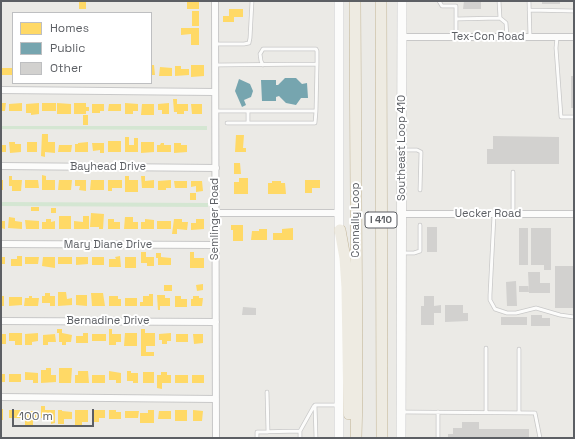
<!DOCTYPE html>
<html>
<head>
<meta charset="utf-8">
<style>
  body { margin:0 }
  #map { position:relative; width:575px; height:439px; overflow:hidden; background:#ebeae6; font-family:"Space Grotesk",sans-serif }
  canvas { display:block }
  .frame { position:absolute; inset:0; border:2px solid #5c5f64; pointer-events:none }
  .legend { position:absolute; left:12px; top:12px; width:140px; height:72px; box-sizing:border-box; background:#fff; border:1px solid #bebfc1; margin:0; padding:5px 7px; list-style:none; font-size:12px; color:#5c5f64 }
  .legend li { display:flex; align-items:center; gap:8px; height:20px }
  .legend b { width:20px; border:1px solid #bebfc1 }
  .scale { position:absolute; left:12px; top:409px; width:82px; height:18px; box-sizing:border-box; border:2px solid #5c5f64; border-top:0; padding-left:5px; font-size:12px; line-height:14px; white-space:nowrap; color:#5c5f64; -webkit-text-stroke:3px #fff; paint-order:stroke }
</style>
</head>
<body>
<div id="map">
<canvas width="575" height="439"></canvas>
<div class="frame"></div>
<ul class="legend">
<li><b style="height:11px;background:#ffd966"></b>Homes</li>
<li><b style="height:11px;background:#76a5af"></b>Public</li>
<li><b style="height:11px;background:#d2d1cf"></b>Other</li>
</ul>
<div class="scale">100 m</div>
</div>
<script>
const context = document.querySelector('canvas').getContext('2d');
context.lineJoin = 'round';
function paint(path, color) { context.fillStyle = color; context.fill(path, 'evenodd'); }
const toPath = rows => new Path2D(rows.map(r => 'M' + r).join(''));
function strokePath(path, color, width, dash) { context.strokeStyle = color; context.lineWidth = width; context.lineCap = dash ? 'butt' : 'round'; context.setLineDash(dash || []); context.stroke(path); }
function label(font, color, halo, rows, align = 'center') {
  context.font = font + ' "Space Grotesk",sans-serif'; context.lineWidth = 4; context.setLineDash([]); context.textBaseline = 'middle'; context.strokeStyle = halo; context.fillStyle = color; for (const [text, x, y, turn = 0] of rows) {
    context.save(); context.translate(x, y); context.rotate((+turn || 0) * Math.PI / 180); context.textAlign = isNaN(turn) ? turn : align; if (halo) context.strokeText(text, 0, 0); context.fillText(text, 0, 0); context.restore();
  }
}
const green = toPath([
  [1,126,207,126,207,130,1,129],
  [1,202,208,203,208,207,1,206]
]);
const homes = toPath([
  [79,1,86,1,86,9,79,9],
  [187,1,199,1,199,9,187,9],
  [229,9,243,9,243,17,234,17,234,22,223,22,223,16,229,16],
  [192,11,199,11,199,26,192,26],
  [181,28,199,28,199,45,191,45,191,34,181,35],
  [151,65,154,65,155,75,151,75],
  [191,65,204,65,204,76,191,77],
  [175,66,181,66,181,69,189,69,189,75,175,76],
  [160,67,172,68,172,76,159,76],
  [1,68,12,68,12,75,1,75],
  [173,99,177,99,177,104,188,104,188,111,184,111,184,114,177,114,177,112,174,112],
  [1,103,6,103,5,111,1,111],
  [22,103,22,111,9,111,9,104],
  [39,103,39,114,31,115,31,113,26,113,26,104],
  [42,103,56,103,56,111,42,111],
  [57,103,71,104,71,114,57,114],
  [74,103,86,103,86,107,89,107,89,111,86,111,86,114,74,114],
  [125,103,138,104,138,111,133,111,133,114,125,114],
  [169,103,169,114,162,114,162,110,158,110,158,104],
  [92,104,104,104,104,111,100,111,100,113,92,113],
  [109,104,121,104,121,111,108,111],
  [142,104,154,104,154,115,141,115],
  [191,104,202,104,202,114,192,114],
  [83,115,88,115,88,125,83,125],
  [42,134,48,134,48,142,55,142,55,153,45,152,45,157,41,156],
  [236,135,244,135,243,148,246,148,246,152,235,152],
  [125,137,129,137,129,145,134,145,134,138,138,138,138,152,125,152],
  [108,141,121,141,121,152,108,152],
  [9,142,15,142,15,144,21,144,21,152,10,153],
  [27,142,37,142,37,152,27,152],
  [88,142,88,152,75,152,75,144,78,144,78,143],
  [141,142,154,142,154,152,141,153],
  [92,143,104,143,104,153,100,153,100,150,93,151],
  [161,143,164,143,164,145,171,145,171,152,157,152,157,145,160,145],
  [174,143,181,143,181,145,187,145,187,152,174,153],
  [1,145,6,145,6,152,1,152],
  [59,145,72,145,71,152,58,152],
  [234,163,240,163,241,174,234,174],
  [42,175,46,176,46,180,55,180,55,190,42,190],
  [9,176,12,176,12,180,22,180,21,191,12,191,12,186,9,186],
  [125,176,129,176,129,180,138,180,138,192,125,192],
  [141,176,145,176,145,181,154,180,154,188,142,188],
  [239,178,248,178,248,194,234,194,234,182,239,182],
  [1,180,3,180,3,190,1,190],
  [25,180,38,180,39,188,25,188],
  [59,180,72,180,71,190,58,190],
  [75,180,86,180,86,191,79,190,80,186,75,186],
  [91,180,104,180,104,190,90,190],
  [108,180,122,180,122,188,112,188,112,191,108,191],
  [171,180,171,188,166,188,166,190,158,190,158,181],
  [305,180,320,180,320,188,312,188,312,193,305,193],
  [174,181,187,181,187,188,175,188],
  [191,181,202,181,203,191,196,192,196,186,191,187],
  [272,181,281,181,281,183,285,183,286,194,268,194,268,183,272,183],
  [190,193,196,193,196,200,190,200],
  [31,207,39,207,39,211,31,211],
  [51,208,56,208,56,213,51,213],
  [91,213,104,214,103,229,99,229,99,227,90,227],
  [59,216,71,216,71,229,59,229],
  [83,216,89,216,89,229,74,229,74,221,83,222],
  [9,217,15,218,15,221,22,222,22,229,8,228],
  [125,217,133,217,133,222,138,222,138,229,124,229],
  [46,219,51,219,51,222,55,221,55,229,42,229,42,222,46,222],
  [108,219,114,219,114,222,120,222,120,229,108,229],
  [145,219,154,220,154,229,141,229,141,222,145,222],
  [174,219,182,219,182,222,188,222,187,230,177,229,177,234,172,234],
  [196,219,204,219,204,229,191,230,191,223,196,223],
  [25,220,39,221,39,229,26,229],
  [1,221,5,221,5,229,1,228],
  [157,221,171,221,171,229,157,229],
  [231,225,243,225,243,241,233,241,233,230,231,230],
  [293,228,293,240,273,240,273,233,282,233,282,229],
  [259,229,267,229,267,240,251,240,252,231,259,231],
  [141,252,146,252,146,257,154,257,154,266,147,266,147,263,141,263],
  [190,252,194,252,194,258,204,258,204,268,190,268],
  [156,253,161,253,161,257,171,258,171,265,158,265,158,258,156,258],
  [17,256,22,256,22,266,11,266,11,259,17,259],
  [120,256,121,267,109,267,109,259,116,259,115,257],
  [1,257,5,257,5,264,1,264],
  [25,257,39,257,38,264,25,264],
  [43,257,55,257,55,268,42,266],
  [58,257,72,257,72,264,58,264],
  [76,257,88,257,88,264,76,265],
  [92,257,104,257,104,265,92,265],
  [125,257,136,257,136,268,125,268],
  [203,284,203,290,197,291,196,285],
  [164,285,172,285,172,291,164,291],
  [58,292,66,292,67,299,72,298,72,305,58,306],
  [45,293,50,293,50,296,55,296,55,306,50,306,50,303,42,303,42,296,45,296],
  [91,293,103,293,105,306,92,306],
  [149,294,153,294,153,306,140,306,140,302,143,302,143,296,149,296],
  [76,295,87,295,87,306,76,305],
  [157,295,165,295,165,298,170,298,170,306,160,306,160,310,158,310],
  [1,296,4,296,4,306,1,306],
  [29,296,32,296,32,298,39,298,38,306,24,306,25,298,29,298],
  [109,296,118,296,118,299,121,299,121,306,109,306],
  [175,296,181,296,181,299,187,299,187,307,175,307],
  [193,296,199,296,199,298,203,298,202,306,191,306,191,299,193,299],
  [9,297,22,297,22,305,9,306],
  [125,298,137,298,137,306,125,306],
  [57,329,62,329,62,333,72,335,71,342,66,342,66,345,62,345,62,342,59,342,59,333,57,333],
  [109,329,112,329,112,334,121,334,121,342,116,342,116,345,109,345],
  [141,329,145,329,145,333,155,333,155,346,146,346,146,352,154,352,154,356,141,356],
  [9,333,22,333,22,345,15,345,15,341,9,341],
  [38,333,38,341,32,342,32,345,25,345,25,334],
  [83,333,88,333,88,343,76,343,76,336,83,336],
  [125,333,137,333,137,346,124,346],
  [171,333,171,341,167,341,167,344,162,344,162,340,159,340,159,334],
  [1,334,6,334,6,344,1,344],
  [55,334,56,342,48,342,48,345,43,345,43,335],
  [92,334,106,334,106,341,92,341],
  [176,334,188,334,188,342,176,342],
  [193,334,203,334,203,343,194,344],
  [46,368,51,368,51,375,56,375,56,382,41,383,41,370,46,370],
  [59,368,72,368,71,383,59,383],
  [78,371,88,371,89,383,75,383,75,375,78,375],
  [109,371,121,373,121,383,116,383,116,380,109,380],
  [127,371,131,371,131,373,138,373,138,383,133,383,133,381,127,381],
  [25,372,38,373,38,383,33,383,33,380,25,380],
  [143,372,154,372,154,383,143,383],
  [161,372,167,372,167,375,171,375,171,383,162,383,162,389,157,388,157,375,161,375],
  [1,374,5,374,5,382,1,382],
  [9,374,21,374,21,382,9,382],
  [92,375,105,375,105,383,92,383],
  [175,375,188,375,188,383,175,383],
  [192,375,204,375,204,383,192,383],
  [41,406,45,406,45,410,55,410,55,423,51,424,51,418,41,418],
  [1,409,3,409,3,420,1,420],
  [9,410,21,410,21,418,9,418],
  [58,410,62,410,62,411,72,412,72,419,64,419,64,424,58,424],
  [75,410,88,410,88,422,82,422,82,425,75,425],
  [93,410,105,410,105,418,99,418,99,422,93,422],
  [109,410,116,410,116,412,121,412,121,419,109,419],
  [148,410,154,410,154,423,140,423,140,413,148,413],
  [175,410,187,410,187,421,175,421],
  [193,410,203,411,202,421,193,421],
  [25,411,38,411,38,419,33,419,33,427,25,427],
  [125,411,139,411,138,418,125,418],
  [159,411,171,411,171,419,158,419]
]);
const public = toPath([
  [285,78,296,78,302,84,307,83,308,98,301,98,296,105,286,103,279,96,276,97,276,101,262,101,261,80,276,80,276,85,278,85],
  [239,79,250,84,253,91,251,97,244,100,246,105,242,107,235,91]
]);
const building = toPath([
  [464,1,481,1,481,9,463,9],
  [542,1,560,1,560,4,542,4],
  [571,76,574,76,574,108,571,108],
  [493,136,559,137,559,164,487,164,487,149,493,149],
  [427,227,437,227,437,252,427,252],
  [519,228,528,228,528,265,519,265],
  [531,228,551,228,551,270,544,270,544,265,531,265],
  [555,266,574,266,574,308,555,308],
  [528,272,540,272,540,283,550,283,550,293,529,293],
  [516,281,517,306,507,306,506,282],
  [519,286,529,286,529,292,519,292],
  [424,296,434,296,434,306,441,305,441,313,434,313,434,325,421,325,421,306,424,306],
  [445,305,463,305,463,313,468,313,468,321,445,322],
  [243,307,256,308,256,315,242,315],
  [531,315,542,315,542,318,550,318,550,326,531,326],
  [501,317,527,317,527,325,501,325],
  [462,422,479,422,479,429,529,429,529,438,448,438,448,434,453,434,453,428,462,428]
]);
const lane = toPath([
  [439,1,442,6,456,6,456,37],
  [499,1,500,18,506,23,507,37],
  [529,1,530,37],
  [529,10,574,11],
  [456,19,500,18],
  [557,37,556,48,561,117,574,117],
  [215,44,244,44,249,43,250,38,252,1],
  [215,65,317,64,316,111,215,111],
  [263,65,261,61,260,54,263,49,316,49,317,51,317,64],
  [248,111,248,123,315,123,316,111],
  [227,123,248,123],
  [402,150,417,150,421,152,420,190],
  [513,172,513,215],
  [494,215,490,295,490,300,495,309,507,313,516,313,536,308,560,315,574,317],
  [403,253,414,253,420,251,420,225],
  [519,349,519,413],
  [267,392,268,432],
  [315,405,316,438],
  [315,405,337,405],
  [402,412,535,413,540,438],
  [438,412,438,438],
  [486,412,486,348],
  [300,431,314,406],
  [257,438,257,432,300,431,300,438]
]);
const street = toPath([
  [215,1,216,438],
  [402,37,574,37],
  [1,90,215,92],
  [1,166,216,168],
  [215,213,340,213],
  [402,214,574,214],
  [1,244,215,245],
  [1,321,216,322],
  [1,397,216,399]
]);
const secondary = toPath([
  [339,1,339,438],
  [401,438,402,1]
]);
const highway = toPath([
  [355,1,357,394,356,438],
  [381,1,382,438],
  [340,230,345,258,347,288,349,414]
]);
const shields = [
  [381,220,32]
];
const shieldNames = [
  ["I 410",381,220]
];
const streetNames = [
  ["Tex-Con Road",488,37],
  ["Southeast Loop 410",402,148,-90],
  ["Bayhead Drive",108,167],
  ["Uecker Road",488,214],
  ["Semlinger Road",215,219,-90],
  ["Connally Loop",356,220,-90],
  ["Mary Diane Drive",108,245],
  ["Bernadine Drive",108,321]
];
paint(green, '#d4e6d2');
paint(homes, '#ffd966');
paint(public, '#76a5af');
paint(building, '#d2d1cf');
strokePath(lane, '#c8c8c8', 4.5);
strokePath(street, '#c8c8c8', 8);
strokePath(secondary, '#c7c7c7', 10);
strokePath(highway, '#c1b496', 12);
strokePath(lane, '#fcfcfb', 3);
strokePath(street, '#fcfcfb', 6);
strokePath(secondary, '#fcfcfb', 9);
strokePath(highway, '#eeebe2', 11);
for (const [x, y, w] of shields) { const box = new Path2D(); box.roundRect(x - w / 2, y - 8, w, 16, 3); context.fillStyle = '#fff'; context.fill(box); strokePath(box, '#5c5f64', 1); }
label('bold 10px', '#5c5f64', null, shieldNames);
label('11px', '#5c5f64', '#fff', streetNames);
</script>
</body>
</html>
